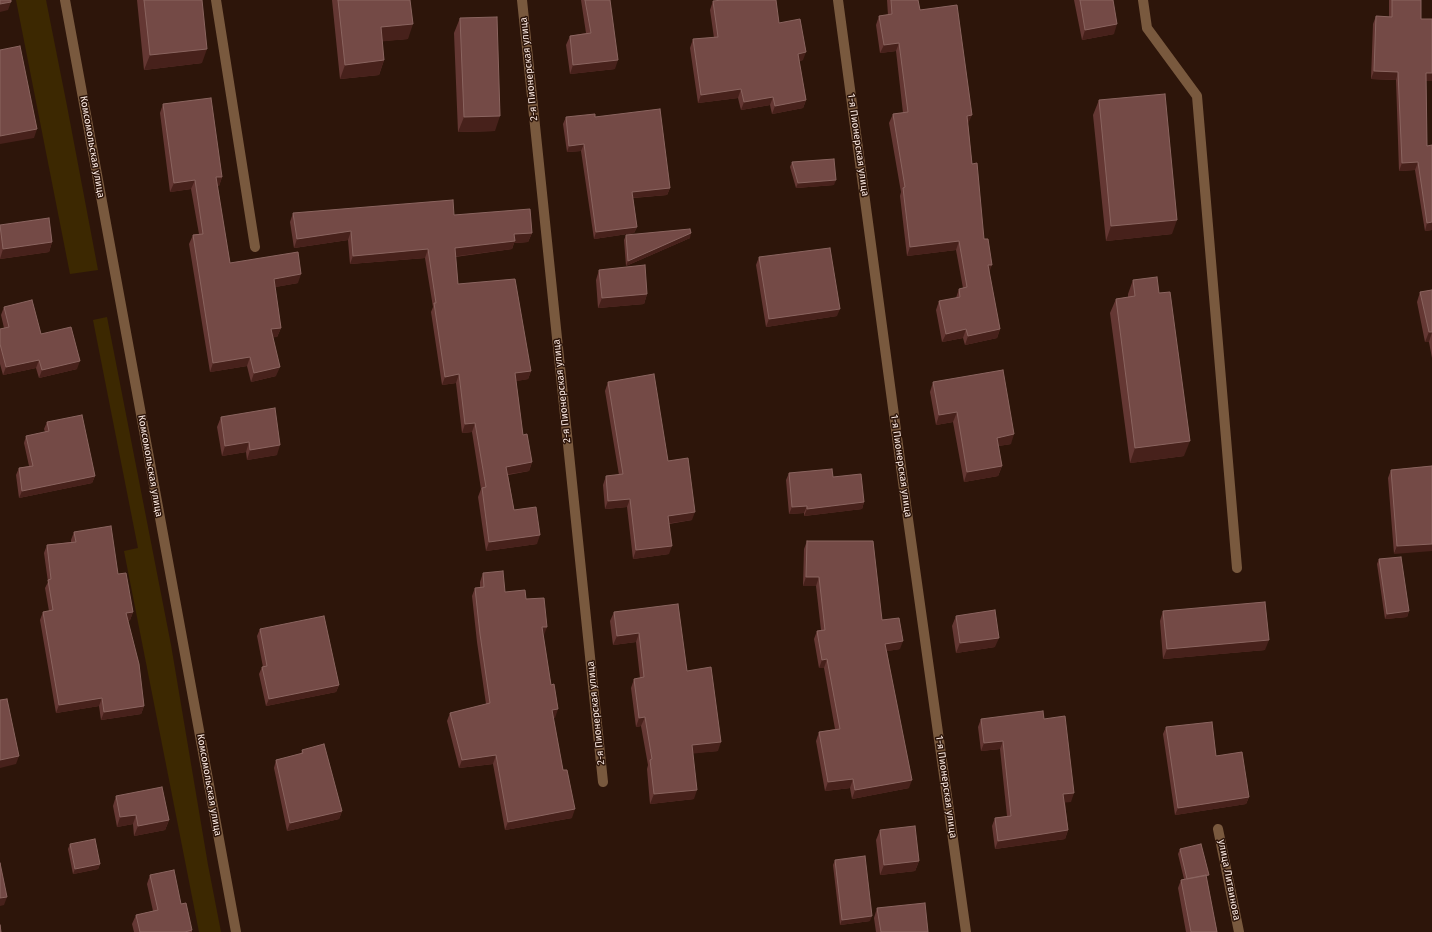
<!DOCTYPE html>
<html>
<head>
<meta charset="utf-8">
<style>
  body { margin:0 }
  canvas { display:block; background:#2d150a }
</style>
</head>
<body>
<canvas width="1432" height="932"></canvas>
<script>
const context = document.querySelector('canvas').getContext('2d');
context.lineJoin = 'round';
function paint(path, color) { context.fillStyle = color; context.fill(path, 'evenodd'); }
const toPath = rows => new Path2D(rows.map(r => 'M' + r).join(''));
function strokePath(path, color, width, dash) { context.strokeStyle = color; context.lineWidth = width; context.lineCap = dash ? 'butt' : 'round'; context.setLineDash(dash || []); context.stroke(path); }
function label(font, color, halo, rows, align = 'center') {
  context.font = font + ' "Fira Sans",sans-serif'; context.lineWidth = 3; context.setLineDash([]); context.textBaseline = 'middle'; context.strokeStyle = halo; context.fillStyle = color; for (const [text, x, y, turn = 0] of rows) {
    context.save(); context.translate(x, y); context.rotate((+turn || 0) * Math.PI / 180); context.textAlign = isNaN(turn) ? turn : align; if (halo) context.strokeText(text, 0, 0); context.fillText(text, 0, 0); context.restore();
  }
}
const green = toPath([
  [16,0,46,0,67,106,98,270,70,274],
  [107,317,171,645,208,865,221,932,199,932,124,551,138,548,93,320]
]);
const minor = toPath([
  [65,0,236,932],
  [216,0,255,247],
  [522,0,603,782],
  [838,0,908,519,966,932],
  [1143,0,1147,28,1197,96,1237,568],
  [1218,829,1239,932]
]);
const wall = toPath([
  [137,0,202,0,202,63,144,70],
  [332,0,410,0,408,39,382,41,384,60,379,75,340,79],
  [581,0,610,0,615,69,570,74,566,45,570,36,586,33],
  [887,0,918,0,920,10,968,124,972,164,989,273,1000,329,997,338,965,345,963,338,942,342,936,310,939,301,956,298,959,289,963,288,956,250,907,256,900,196,901,192,889,123,893,114,903,113,896,51,880,53,876,25,879,16,888,15],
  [1074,0,1113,0,1114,34,1082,40],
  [1389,0,1421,0,1421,19,1426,81,1427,146,1432,145,1432,230,1425,231,1415,170,1399,171,1396,80,1371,79,1373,24,1376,16,1389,17],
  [713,1,779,23,803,60,799,61,806,100,803,108,772,114,770,105,741,110,738,98,698,103,690,48,693,39,714,38,710,10],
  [460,18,495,131,458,132,454,33],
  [1099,100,1172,234,1106,241,1093,115],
  [163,104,222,177,219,186,217,186,230,263,298,283,275,287,281,328,277,337,273,337,276,376,251,382,247,366,210,372,189,244,193,235,199,234,191,189,170,192,160,113],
  [566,117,595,117,670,188,667,195,633,198,637,227,634,233,594,239,581,151,567,152,563,124],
  [792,162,834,185,796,188,790,167],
  [293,213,454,215,532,233,528,242,514,243,512,249,455,257,458,284,531,371,528,379,516,381,523,435,532,462,529,471,508,475,514,510,537,544,486,551,478,497,481,489,472,432,462,433,456,383,442,385,431,312,433,307,425,258,350,264,348,240,294,248,290,222],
  [0,225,52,242,49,252,0,259],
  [626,235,690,238,626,266,624,240],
  [759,257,837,316,766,327,756,265],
  [599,270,647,294,644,304,598,308,596,280],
  [1133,280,1159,293,1184,456,1130,463,1110,313,1116,299,1128,297,1128,294],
  [1432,290,1432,358,1429,342,1425,342,1417,302,1420,292],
  [4,307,41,334,77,369,39,378,36,368,3,375,0,364,0,329,4,328,1,315],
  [608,382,668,461,692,520,669,524,669,554,633,559,627,507,605,509,603,485,606,476,619,475,605,391],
  [933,382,1011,444,998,446,1002,466,998,476,964,482,953,422,936,425,930,392],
  [221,417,277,455,247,460,246,452,222,456,217,427],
  [47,422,95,476,92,483,19,498,16,475,19,468,29,466,24,443,26,436,45,432,44,429],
  [1432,466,1394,554,1388,478,1391,470],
  [789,473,833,477,864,502,862,509,804,516,804,513,789,514,786,480],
  [74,532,118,574,133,612,130,620,128,621,144,706,141,714,101,720,99,706,56,713,40,620,43,612,49,611,45,588,48,582,44,553,47,545,71,542,71,540],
  [807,541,882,620,900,649,887,651,909,788,852,799,850,788,825,791,816,741,819,732,835,729,824,668,819,668,814,639,817,631,821,630,816,586,803,586,804,549],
  [1379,559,1409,611,1407,617,1385,619,1377,564],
  [483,573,505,592,526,599,543,635,555,718,553,718,572,818,505,830,493,764,459,768,447,721,450,713,486,704,477,642,472,596,475,588,480,588,480,582],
  [1163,611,1265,650,1163,659,1160,621],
  [614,612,687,671,718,751,693,753,694,799,650,804,647,769,648,765,641,726,636,727,631,688,634,679,640,678,636,642,613,645,610,621],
  [956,616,995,647,956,653,952,626],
  [260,629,339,685,336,692,266,706,259,674,262,667,263,667,257,636],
  [981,719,1044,719,1071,802,1065,802,1068,830,1065,839,995,849,992,826,995,818,1007,816,1000,749,981,751,978,727],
  [1166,727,1216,756,1249,797,1246,804,1175,815,1163,734],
  [302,750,342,811,339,819,287,831,274,768,276,760,301,754],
  [116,796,169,820,165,830,134,836,133,824,117,827,113,806],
  [880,830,919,861,915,871,880,875,876,840],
  [70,844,100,864,98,869,73,874,68,849],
  [1180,849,1207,880,1217,932,1186,932,1178,888,1181,880,1184,879,1178,854],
  [835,860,870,921,840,925,833,865],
  [150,875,192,930,192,932,134,932,132,924,136,915,153,911,147,884],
  [877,908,928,932,876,932,874,918]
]);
const shadedWall = toPath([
  [11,2,8,10,0,12,0,4],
  [413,24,408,39,376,42,381,27],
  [1117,24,1114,34,1082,40,1085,30],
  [899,43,896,51,880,53,884,45],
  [207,49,202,63,144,70,150,55],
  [806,52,803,60,795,62,798,54],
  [384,60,379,75,340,79,345,65],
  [618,60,615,69,570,74,573,65],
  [1374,71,1398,72,1396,80,1371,79],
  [1426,73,1432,73,1432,81,1423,81],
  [741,89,738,98,698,103,701,95],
  [773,97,770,105,741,110,744,102],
  [806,100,803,108,772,114,775,106],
  [972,115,968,124,964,125,967,116],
  [500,116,495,131,458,132,464,117],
  [37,129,34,138,0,144,0,136],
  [584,144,581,151,567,152,569,146],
  [1418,162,1415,170,1399,171,1402,163],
  [216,177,222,177,219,186,213,186],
  [195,180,191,189,170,192,174,183],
  [836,180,834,185,796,188,798,183],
  [670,188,667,195,630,198,632,192],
  [1177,220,1172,234,1106,241,1111,226],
  [1432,222,1432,230,1425,231,1427,223],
  [637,227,634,233,594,239,596,232],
  [351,231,348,240,294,248,297,239],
  [532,233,528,242,514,243,512,249,451,257,455,248,514,234],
  [691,233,690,238,626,266,628,261],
  [959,241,956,250,907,256,910,247],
  [52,242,49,252,0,259,3,249],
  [428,249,425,258,350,264,353,256],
  [988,265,992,265,989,273],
  [301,274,298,283,270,288,274,279],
  [647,294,644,304,598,308,602,298],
  [840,309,837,316,766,327,769,319],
  [281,328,277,337,268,338,271,329],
  [966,329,963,338,942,342,946,334],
  [1000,329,997,338,965,345,968,336],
  [1429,332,1432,332,1429,342,1425,342],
  [250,357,247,366,210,372,213,363],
  [39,360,36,368,3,375,6,367],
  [80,361,77,369,39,378,42,370],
  [280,367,276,376,251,382,254,373],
  [531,371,528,379,512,382,515,373],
  [459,374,456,383,442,385,445,377],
  [957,412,953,422,936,425,939,415],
  [475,423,472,432,462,433,465,424],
  [1014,434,1011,444,993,447,997,438],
  [1190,441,1184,456,1130,463,1135,448],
  [249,442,246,452,222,456,225,446],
  [280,445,277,455,247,460,250,450],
  [532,462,529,471,503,475,506,467],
  [1002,466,998,476,964,482,967,472],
  [95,476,92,483,19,498,22,491],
  [630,499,627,507,605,509,608,501],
  [864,502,862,509,804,516,807,509],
  [807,506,804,513,789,514,792,507],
  [695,512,692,520,665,524,668,516],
  [540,535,537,544,486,551,489,542],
  [1432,544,1432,551,1394,554,1397,546],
  [672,546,669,554,633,559,636,550],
  [806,577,819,577,816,586,803,586],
  [1409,611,1407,617,1385,619,1387,614],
  [133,612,130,620,123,621,126,613],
  [542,627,547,627,544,635],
  [639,633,636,642,613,645,617,636],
  [999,638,995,647,956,653,960,643],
  [1269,640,1265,650,1163,659,1167,649],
  [903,641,900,649,882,652,885,644],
  [827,659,824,668,819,668,822,660],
  [339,685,336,692,266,706,269,699],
  [102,698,99,706,56,713,59,705],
  [144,706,141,714,101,720,104,712],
  [558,709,555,718,549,719,552,710],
  [645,717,641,726,636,727,639,718],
  [1003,741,1000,749,981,751,984,743],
  [721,742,718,751,689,754,692,745],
  [496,755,493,764,459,768,462,760],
  [19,756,16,764,0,768,0,760],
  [853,779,850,788,825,791,828,782],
  [912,780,909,788,852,799,855,790],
  [697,790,694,799,650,804,654,794],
  [1074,793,1071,802,1060,803,1063,794],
  [1249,797,1246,804,1175,815,1178,808],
  [575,809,572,818,505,830,508,822],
  [342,811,339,819,287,831,290,823],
  [136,815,133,824,117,827,120,817],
  [169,820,165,830,134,836,138,826],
  [1068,830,1065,839,995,849,998,841],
  [919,861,915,871,880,875,884,865],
  [100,864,98,869,73,874,75,869],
  [7,897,4,905,0,906,0,898],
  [872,916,870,921,840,925,842,920]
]);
const building = toPath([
  [0,0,11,0,11,2,0,4,0,0],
  [144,0,202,0,207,49,150,55,144,0],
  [338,0,410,0,413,24,381,27,384,60,345,65,338,0],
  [585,0,610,0,618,60,573,65,570,36,591,33,585,0],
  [722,0,776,0,779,23,800,19,806,52,798,54,806,100,775,106,773,97,744,102,741,89,701,95,693,39,718,37,713,1,722,0],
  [891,0,918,0,920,10,957,5,972,115,967,116,972,164,977,163,984,239,988,239,992,265,988,265,1000,329,968,336,966,329,946,334,939,301,960,297,959,289,967,287,959,241,910,247,903,188,905,187,893,114,908,112,899,43,884,45,879,16,892,14,891,0],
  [1080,0,1113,0,1117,24,1085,30,1080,0],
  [1392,0,1421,0,1421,19,1432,19,1432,73,1426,73,1427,146,1432,145,1432,222,1427,223,1418,162,1402,163,1398,72,1374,71,1376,16,1392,17,1392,0],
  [497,17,500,116,464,117,460,18,497,17],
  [20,46,37,129,0,136,0,50,20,46],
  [1165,94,1177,220,1111,226,1099,100,1165,94],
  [211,98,222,177,216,177,230,263,298,252,301,274,274,279,281,328,271,329,280,367,254,373,250,357,213,363,193,235,203,234,195,180,174,183,163,104,211,98],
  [660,109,670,188,632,192,637,227,596,232,584,144,569,146,566,117,595,114,595,117,660,109],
  [834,159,836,180,798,183,792,162,834,159],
  [453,200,454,215,530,209,532,233,514,234,515,241,455,248,458,284,515,279,531,371,515,373,523,435,527,434,532,462,506,467,514,510,536,507,540,535,489,542,482,488,486,487,475,423,465,424,459,374,445,377,434,303,436,303,428,249,353,256,351,231,297,239,293,213,453,200],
  [49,218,52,242,3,249,0,225,49,218],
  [690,229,691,233,628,261,626,235,690,229],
  [830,248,840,309,769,319,759,257,830,248],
  [645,265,647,294,602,298,599,270,645,265],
  [1157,277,1159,293,1170,292,1190,441,1135,448,1116,299,1135,296,1133,280,1157,277],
  [1432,290,1432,332,1429,332,1420,292,1432,290],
  [32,300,41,334,71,327,80,361,42,370,39,360,6,367,0,344,0,329,9,327,4,307,32,300],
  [1003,370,1014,434,997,438,1002,466,967,472,957,412,939,415,933,382,1003,370],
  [654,374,668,461,688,458,695,512,668,516,672,546,636,550,630,499,608,501,606,476,623,474,608,382,654,374],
  [275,408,280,445,250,450,249,442,225,446,221,417,275,408],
  [82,415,95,476,22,491,19,468,33,466,26,436,49,431,47,422,82,415],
  [1432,466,1432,544,1397,546,1391,470,1432,466],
  [832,469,833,477,861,474,864,502,807,509,807,506,792,507,789,473,832,469],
  [111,526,118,574,126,573,133,612,126,613,139,664,144,706,104,712,102,698,59,705,43,612,53,610,48,580,51,579,47,545,76,542,74,532,111,526],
  [807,541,873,541,882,620,899,618,903,641,885,644,912,780,855,790,853,779,828,782,819,732,840,729,827,659,822,660,817,631,825,630,819,577,806,577,807,541],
  [1401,557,1409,611,1387,614,1379,559,1401,557],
  [503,571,505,592,525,590,526,599,544,598,547,627,542,627,551,685,554,684,558,709,552,710,563,770,567,770,575,809,508,822,496,755,462,760,450,713,490,703,480,634,475,588,484,587,483,573,503,571],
  [1265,602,1269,640,1167,649,1163,611,1265,602],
  [678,604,687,671,711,667,721,742,692,745,697,790,654,794,650,760,652,759,645,717,639,718,634,679,644,677,639,633,617,636,614,612,678,604],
  [995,610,999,638,960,643,956,616,995,610],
  [324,616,339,685,269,699,262,667,267,666,260,629,324,616],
  [7,699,19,756,0,760,0,700,7,699],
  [1043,711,1044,719,1065,716,1074,793,1063,794,1068,830,998,841,995,818,1011,816,1003,741,984,743,981,719,1043,711],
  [1212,722,1216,756,1242,752,1249,797,1178,808,1166,727,1212,722],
  [324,744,342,811,290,823,276,760,303,753,302,750,324,744],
  [162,787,169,820,138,826,136,815,120,817,116,796,162,787],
  [915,826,919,861,884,865,880,830,915,826],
  [95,839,100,864,75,869,70,844,95,839],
  [1201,844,1209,875,1187,879,1180,849,1201,844],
  [865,856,872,916,842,920,835,860,865,856],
  [0,863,7,897,0,898,0,863],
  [174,870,181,904,186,903,192,930,185,932,140,932,136,915,158,910,150,875,174,870],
  [1206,875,1217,932,1191,932,1181,880,1206,875],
  [925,903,928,932,881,932,877,908,925,903],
  [0,925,1,932,0,932,0,925]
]);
const streetNames = [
  ["2-я Пионерская улица",529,69,-96],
  ["1-я Пионерская улица",858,145,82],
  ["Комсомольская улица",92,147,80],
  ["2-я Пионерская улица",562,391,-96],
  ["Комсомольская улица",150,466,80],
  ["1-я Пионерская улица",901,466,82],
  ["2-я Пионерская улица",596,713,-96],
  ["Комсомольская улица",209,785,80],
  ["1-я Пионерская улица",946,787,82],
  ["улица Литвинова",1229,880,79]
];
paint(green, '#3c2801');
strokePath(minor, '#79593e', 10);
paint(wall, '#643733');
paint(shadedWall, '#47211b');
paint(building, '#744a46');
strokePath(building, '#8a645f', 1);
label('10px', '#feece5', '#2d150a', streetNames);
</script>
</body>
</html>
